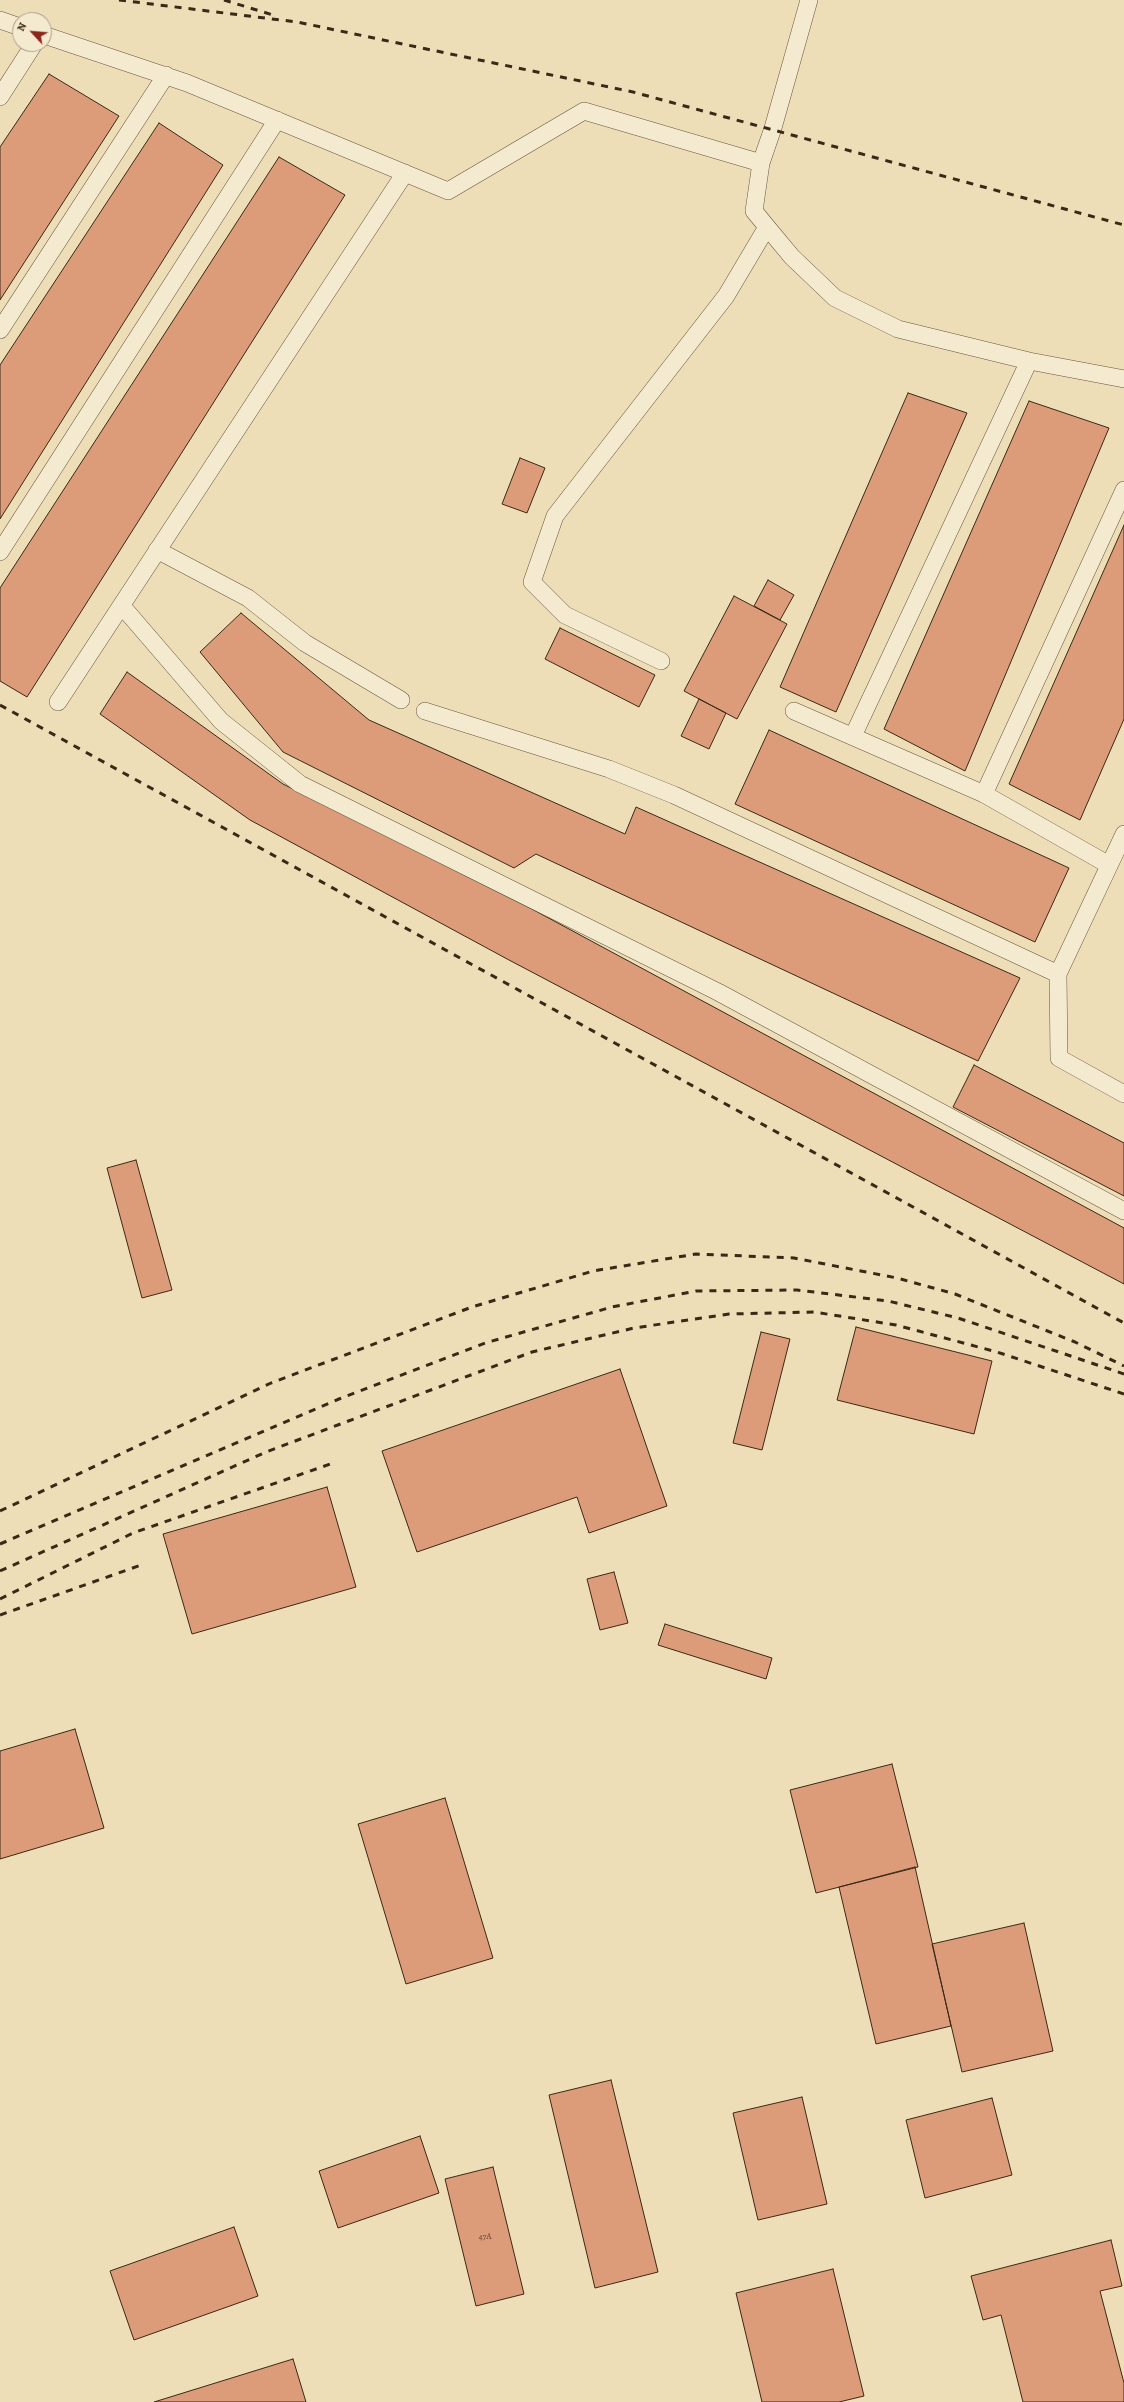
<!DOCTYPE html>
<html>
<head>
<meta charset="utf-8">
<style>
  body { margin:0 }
  #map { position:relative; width:1124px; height:2402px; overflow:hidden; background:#eedeb7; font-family:Alegreya,serif }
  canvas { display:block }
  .north { position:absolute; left:12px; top:12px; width:40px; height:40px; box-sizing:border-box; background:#f4ead0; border:1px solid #aa9c86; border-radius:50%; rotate:296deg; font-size:11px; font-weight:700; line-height:16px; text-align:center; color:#3b2816 }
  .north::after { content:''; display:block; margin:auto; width:14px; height:18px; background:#8f2418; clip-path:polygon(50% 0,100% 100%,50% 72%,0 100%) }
</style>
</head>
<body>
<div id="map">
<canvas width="1124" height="2402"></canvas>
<div class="north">N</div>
</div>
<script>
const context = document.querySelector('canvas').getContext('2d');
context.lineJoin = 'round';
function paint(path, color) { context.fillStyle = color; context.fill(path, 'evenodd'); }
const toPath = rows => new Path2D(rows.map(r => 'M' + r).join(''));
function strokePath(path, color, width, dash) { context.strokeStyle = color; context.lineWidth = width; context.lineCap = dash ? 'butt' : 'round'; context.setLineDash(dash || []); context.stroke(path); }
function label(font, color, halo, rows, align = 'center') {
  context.font = font + ' Alegreya,serif'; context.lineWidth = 4; context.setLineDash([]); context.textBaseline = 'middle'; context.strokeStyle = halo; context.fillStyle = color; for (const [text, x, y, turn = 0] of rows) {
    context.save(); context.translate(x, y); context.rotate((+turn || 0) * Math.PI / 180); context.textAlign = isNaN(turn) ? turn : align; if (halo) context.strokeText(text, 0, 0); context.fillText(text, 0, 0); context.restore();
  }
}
const building = toPath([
  [49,74,119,116,0,300,0,147,49,74],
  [159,123,223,165,0,519,0,365,159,123],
  [279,157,345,195,27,697,0,681,0,588,279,157],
  [908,393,967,413,836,712,780,687,908,393],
  [1029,401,1109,428,965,771,884,729,1029,401],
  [520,458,545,468,527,513,502,504,520,458],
  [1124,525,1124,719,1080,820,1009,784,1124,525],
  [768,580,794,595,780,620,754,606,768,580],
  [734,596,787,624,737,719,684,691,734,596],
  [241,613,369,720,625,834,636,807,1020,978,978,1061,536,854,514,868,283,752,200,652,241,613],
  [560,628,655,675,639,707,545,659,560,628],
  [127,672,283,784,530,908,1124,1228,1124,1284,509,960,250,820,100,714,127,672],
  [699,699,726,713,709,749,681,736,699,699],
  [769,730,1069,868,1035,942,735,804,769,730],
  [974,1065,1124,1143,1124,1196,953,1107,974,1065],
  [136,1160,172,1290,142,1298,107,1168,136,1160],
  [856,1327,992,1361,974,1434,837,1400,856,1327],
  [761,1332,790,1339,762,1450,733,1443,761,1332],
  [620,1369,667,1506,589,1533,577,1497,417,1552,382,1451,620,1369],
  [327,1487,356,1587,192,1634,163,1534,327,1487],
  [614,1572,628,1623,600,1630,587,1579,614,1572],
  [665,1624,772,1658,766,1679,658,1645,665,1624],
  [75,1729,104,1828,0,1859,0,1751,75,1729],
  [892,1764,918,1867,816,1893,790,1790,892,1764],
  [445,1798,493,1958,406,1984,358,1824,445,1798],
  [915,1867,951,2026,876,2044,839,1887,915,1867],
  [1024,1923,1053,2051,962,2072,932,1944,1024,1923],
  [611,2080,658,2272,595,2288,549,2095,611,2080],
  [802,2097,827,2204,758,2220,733,2113,802,2097],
  [992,2098,1012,2175,925,2198,906,2120,992,2098],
  [420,2136,439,2193,338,2228,319,2171,420,2136],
  [493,2167,524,2294,476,2306,445,2179,493,2167],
  [234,2227,258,2296,134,2340,110,2271,234,2227],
  [1111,2240,1122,2286,1100,2291,1124,2383,1124,2402,1023,2402,1001,2315,983,2320,971,2276,1111,2240],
  [833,2269,864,2396,839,2402,762,2402,736,2293,833,2269],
  [293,2359,306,2402,154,2402,293,2359]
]);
const service = toPath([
  [809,0,773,128,761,163,754,211,767,227,792,257,835,298,898,329,1029,361,1124,379],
  [0,20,20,27],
  [44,35,187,83,448,191,584,111,761,163],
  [0,97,34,44],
  [0,330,166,75],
  [157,550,248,598,305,643,401,700],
  [0,552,277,120],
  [122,606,221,721,300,784,718,992,1124,1211],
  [661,661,565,615,532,582,555,516,726,296,767,227],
  [58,702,405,173],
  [425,711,609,769,674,795,1058,974,1059,1058,1124,1094],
  [794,711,984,794,1109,865],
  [853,736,1029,361],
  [984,794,1124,490],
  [1058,974,1124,834]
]);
const rail = toPath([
  [119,0,297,22,633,92,1124,225],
  [224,0,273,15],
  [0,705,1124,1323],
  [0,1511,271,1383,472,1307,593,1271,696,1254,794,1258,897,1278,955,1294,1075,1342,1124,1366],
  [0,1544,339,1399,485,1343,612,1307,696,1291,797,1290,888,1301,958,1318,1124,1374],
  [0,1571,266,1452,532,1352,634,1328,729,1314,814,1312,896,1325,997,1352,1124,1394],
  [0,1599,133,1533,336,1462],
  [0,1615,144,1564]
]);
const numberNames = [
  ["47А",485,2237]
];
paint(building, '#dc9c79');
strokePath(building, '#3b2816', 1);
strokePath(service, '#68563e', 18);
strokePath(service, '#f4ead0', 17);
strokePath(rail, '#3b2816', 3, [7, 7]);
label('9px', '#63452f', null, numberNames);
</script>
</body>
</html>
